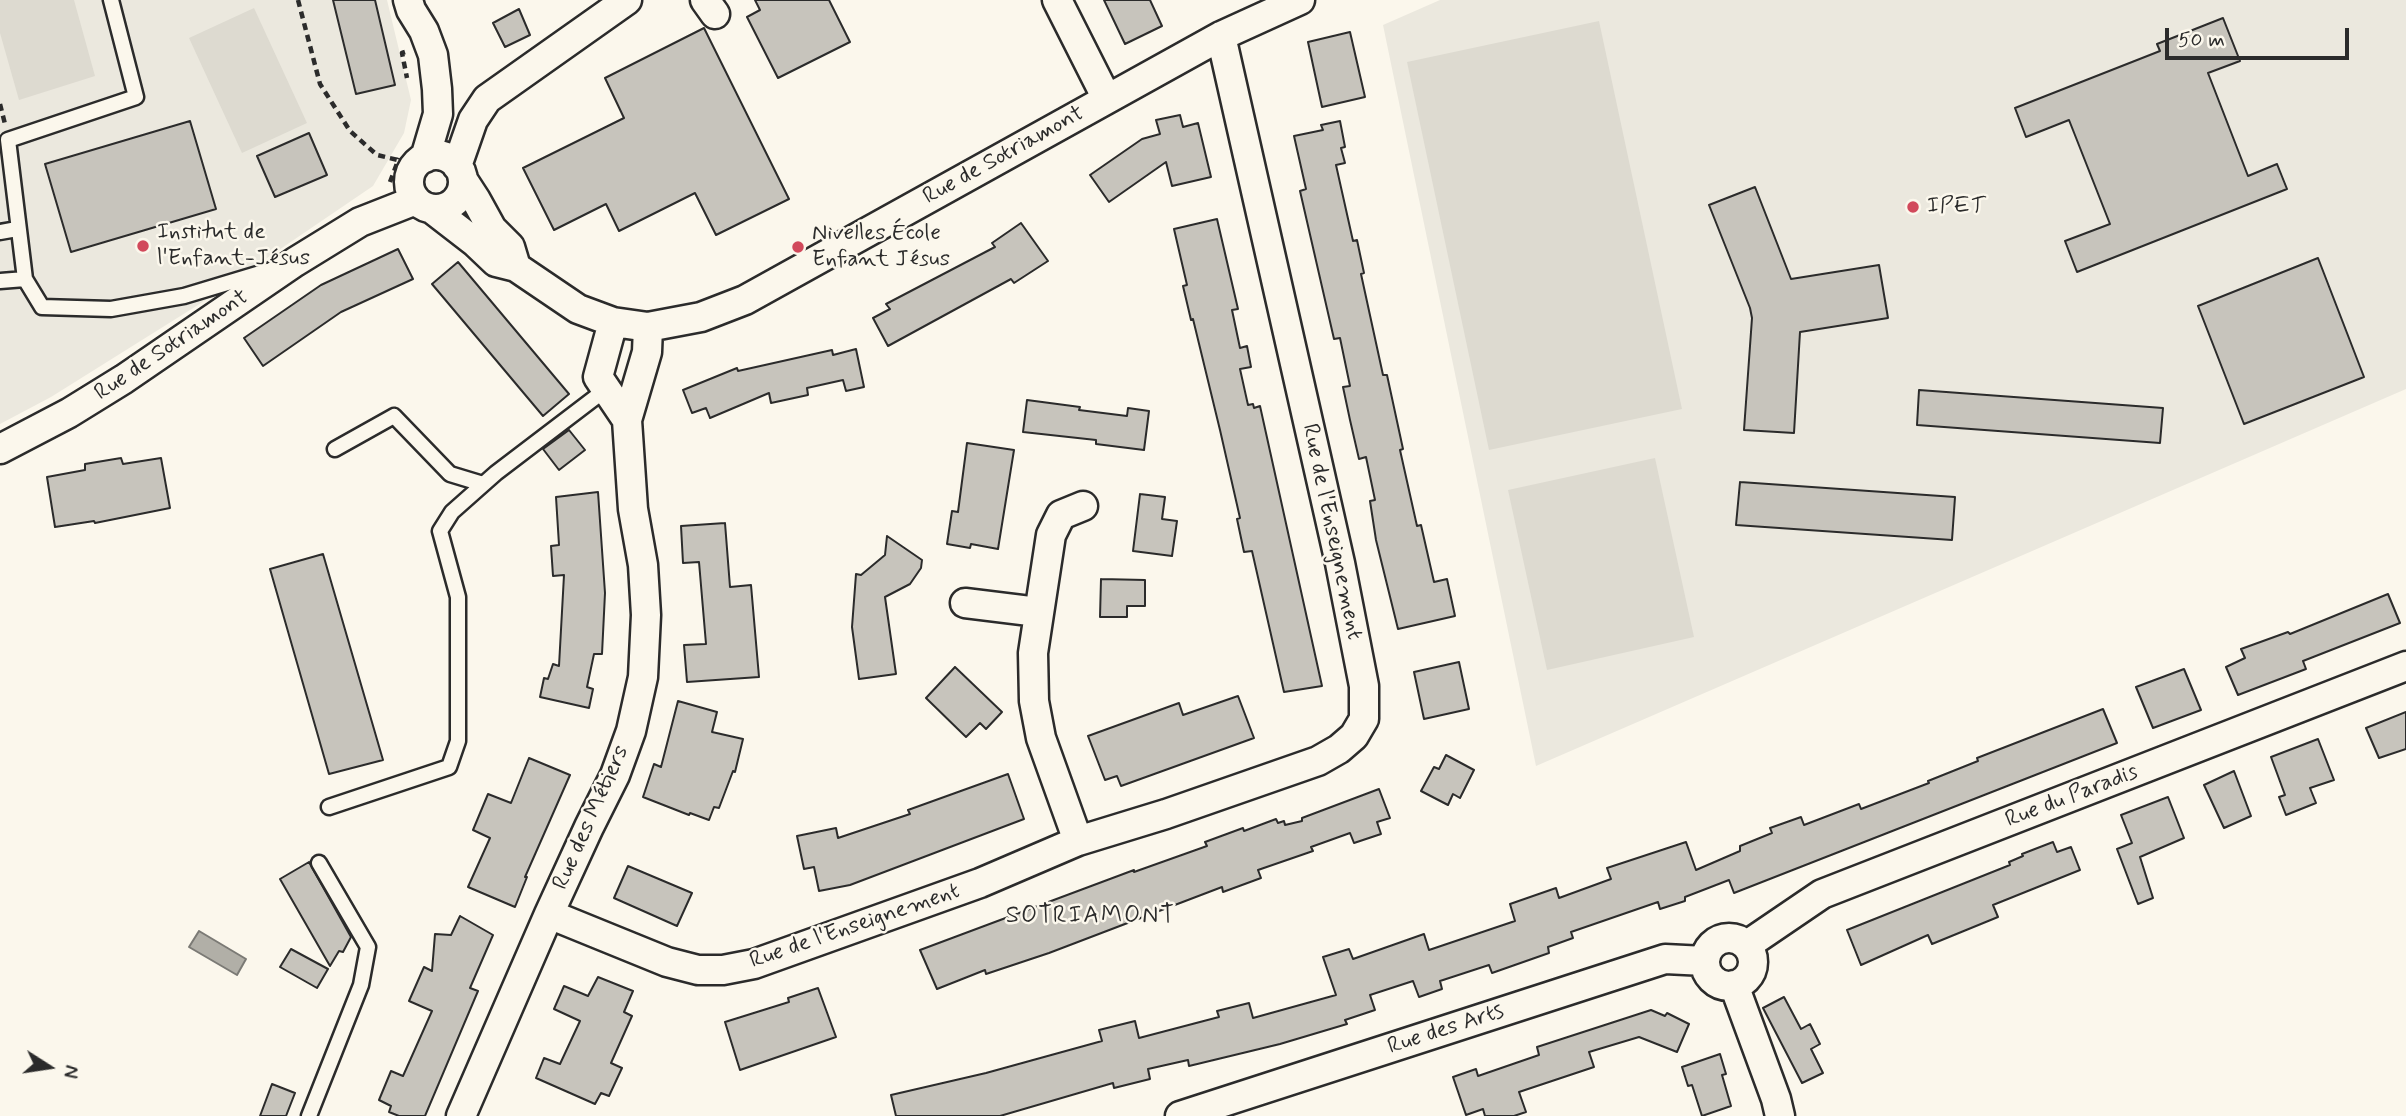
<!DOCTYPE html>
<html>
<head>
<meta charset="utf-8">
<style>
  body { margin:0 }
  #map { position:relative; width:2406px; height:1116px; overflow:hidden; background:#fbf7ec; font-family:Mynerve,sans-serif }
  canvas { display:block }
  .north { position:absolute; left:14px; top:1032px; width:70px; height:70px; -webkit-text-stroke:5px #fbf7ec; paint-order:stroke; rotate:102deg; font-size:19px; font-weight:700; line-height:28px; text-align:center; color:#2b2b2b }
  .north::after { content:''; display:block; margin:auto; width:24px; height:32px; background:#2b2b2b; clip-path:polygon(50% 0,100% 100%,50% 72%,0 100%) }
  .scale { position:absolute; left:2165px; top:28px; width:184px; height:32px; box-sizing:border-box; border:4px solid #2b2b2b; border-top:0; padding-left:9px; font-size:21px; line-height:24px; white-space:nowrap; color:#2b2b2b; -webkit-text-stroke:5px #fbf7ec; paint-order:stroke }
</style>
</head>
<body>
<div id="map">
<canvas width="2406" height="1116"></canvas>
<div class="north">N</div>
<div class="scale">50 m</div>
</div>
<script>
const context = document.querySelector('canvas').getContext('2d');
context.lineJoin = 'round';
function paint(path, color) { context.fillStyle = color; context.fill(path, 'evenodd'); }
const toPath = rows => new Path2D(rows.map(r => 'M' + r).join(''));
function strokePath(path, color, width, dash) { context.strokeStyle = color; context.lineWidth = width; context.lineCap = dash ? 'butt' : 'round'; context.setLineDash(dash || []); context.stroke(path); }
function label(font, color, halo, rows, align = 'center') {
  context.font = font + ' Mynerve,sans-serif'; context.lineWidth = 5; context.setLineDash([]); context.textBaseline = 'middle'; context.strokeStyle = halo; context.fillStyle = color; for (const [text, x, y, turn = 0] of rows) {
    context.save(); context.translate(x, y); context.rotate((+turn || 0) * Math.PI / 180); context.textAlign = isNaN(turn) ? turn : align; if (halo) context.strokeText(text, 0, 0); context.fillText(text, 0, 0); context.restore();
  }
}
const built = toPath([
  [0,0,387,0,411,100,404,133,373,186,198,305,51,397,0,424],
  [1440,0,2406,0,2406,389,1536,766,1383,25]
]);
const green = toPath([
  [0,0,74,0,95,76,19,100,0,33],
  [254,8,307,123,242,153,189,38],
  [1599,21,1682,409,1489,450,1407,62],
  [1655,458,1694,637,1547,670,1508,490]
]);
const water = toPath([
  [199,931,246,959,237,975,189,947,199,931]
]);
const building = toPath([
  [333,0,375,0,395,85,356,94,333,0],
  [755,0,829,0,850,42,778,78,747,17,760,10,755,0],
  [1104,0,1150,0,1162,26,1125,44,1104,0],
  [519,9,530,35,505,47,493,23,519,9],
  [2223,18,2240,61,2208,73,2248,176,2277,164,2287,189,2077,272,2065,241,2110,224,2069,120,2026,137,2015,108,2160,51,2157,44,2223,18],
  [704,28,789,199,716,235,695,193,619,231,606,204,554,230,523,168,624,118,605,78,704,28],
  [1350,32,1365,97,1322,107,1308,42,1350,32],
  [1180,115,1183,127,1198,123,1211,177,1172,186,1166,162,1109,202,1090,175,1142,139,1160,134,1156,120,1180,115],
  [190,121,216,209,71,252,45,164,190,121],
  [1340,121,1345,147,1341,148,1345,163,1336,165,1353,241,1357,240,1364,273,1361,274,1383,375,1387,375,1403,449,1400,450,1417,526,1421,525,1434,582,1447,579,1455,616,1398,629,1376,540,1370,501,1375,500,1366,457,1359,459,1350,420,1343,387,1350,386,1340,338,1334,339,1300,191,1306,189,1294,136,1323,130,1321,125,1340,121],
  [309,133,327,175,275,197,257,156,309,133],
  [1755,187,1791,279,1879,265,1888,318,1800,332,1794,433,1744,430,1752,318,1750,308,1709,205,1755,187],
  [1217,219,1238,309,1232,310,1240,348,1247,346,1251,367,1240,369,1248,405,1253,404,1254,408,1260,406,1322,686,1284,692,1252,551,1244,552,1237,519,1240,518,1220,430,1193,319,1191,320,1183,286,1187,285,1174,229,1217,219],
  [1021,223,1048,261,1014,283,1011,279,888,346,873,318,890,309,886,304,995,247,992,243,1021,223],
  [398,249,413,279,341,312,263,366,244,338,321,285,398,249],
  [2318,258,2364,377,2244,424,2198,306,2318,258],
  [458,262,569,394,543,416,432,284,458,262],
  [856,349,864,387,846,391,843,380,807,388,808,395,771,403,769,393,710,418,706,408,692,413,683,390,737,368,738,371,832,350,833,355,856,349],
  [1919,390,2163,408,2160,443,1917,425,1919,390],
  [1027,400,1080,407,1079,410,1127,416,1128,408,1149,411,1144,450,1096,444,1096,440,1023,432,1027,400],
  [569,430,585,450,559,470,543,449,569,430],
  [967,443,1014,450,998,549,971,544,970,548,947,544,952,511,958,512,967,443],
  [121,458,123,464,161,458,170,508,95,523,94,521,55,527,47,477,85,470,85,464,121,458],
  [1740,482,1955,497,1952,540,1736,525,1740,482],
  [598,492,605,593,602,654,594,654,587,687,593,689,589,708,540,697,544,678,548,679,553,664,559,666,564,575,553,576,551,546,559,545,556,497,598,492],
  [1140,494,1165,497,1162,519,1177,521,1172,556,1133,551,1140,494],
  [725,523,730,587,751,585,759,677,687,682,684,645,706,644,699,562,683,563,681,526,725,523],
  [887,536,922,560,921,568,910,584,885,597,896,674,859,679,852,627,856,574,861,575,885,555,887,536],
  [323,554,383,760,329,774,270,569,323,554],
  [1101,579,1145,580,1145,606,1127,606,1127,617,1100,617,1101,579],
  [2388,594,2400,623,2303,661,2306,669,2238,695,2226,667,2245,658,2241,649,2288,632,2290,634,2388,594],
  [1459,662,1469,709,1424,719,1414,672,1459,662],
  [955,667,1002,712,986,729,980,723,966,737,926,698,955,667],
  [2184,669,2201,710,2153,728,2136,687,2184,669],
  [1238,696,1254,738,1121,786,1117,776,1105,780,1088,736,1179,703,1183,715,1238,696],
  [678,701,717,712,712,732,743,739,735,772,733,771,719,808,714,807,709,820,690,813,689,815,643,797,654,764,661,767,678,701],
  [2103,709,2117,743,1734,893,1729,880,1685,897,1685,901,1660,909,1658,902,1571,932,1573,938,1548,947,1549,953,1492,973,1489,965,1440,981,1442,989,1419,997,1413,981,1370,995,1375,1010,1345,1020,1347,1024,1280,1044,1189,1066,1188,1060,1148,1069,1150,1079,1114,1088,1113,1083,1000,1116,896,1116,891,1095,986,1073,1102,1041,1099,1030,1135,1021,1139,1038,1219,1017,1217,1011,1249,1003,1253,1018,1336,995,1323,957,1349,949,1353,959,1424,934,1429,950,1515,921,1510,904,1556,888,1559,898,1611,879,1607,868,1686,842,1696,870,1740,851,1740,846,1772,833,1770,828,1801,817,1804,825,1859,804,1861,809,1929,783,1928,781,1978,761,1977,758,2103,709],
  [2406,712,2406,749,2379,758,2366,728,2406,712],
  [2318,739,2334,780,2310,788,2316,803,2286,815,2279,797,2285,795,2271,757,2318,739],
  [1446,755,1474,770,1460,798,1453,794,1448,805,1421,791,1434,767,1439,769,1446,755],
  [529,758,570,775,525,877,527,877,515,907,468,887,490,838,473,830,488,794,511,803,529,758],
  [2234,771,2251,816,2224,828,2204,785,2234,771],
  [1008,774,1024,819,850,885,819,891,814,867,804,869,797,836,836,828,838,838,910,814,908,810,1008,774],
  [1379,789,1390,818,1377,822,1381,834,1354,843,1350,833,1311,847,1313,851,1258,870,1261,878,1223,892,1222,887,1049,953,986,974,985,970,937,989,920,950,1134,870,1134,872,1207,846,1205,842,1243,828,1244,831,1276,819,1278,823,1284,821,1285,825,1302,821,1302,818,1379,789],
  [2168,797,2184,838,2140,857,2153,898,2138,904,2117,849,2132,843,2121,815,2168,797],
  [2053,842,2057,852,2071,847,2080,870,1993,905,1998,917,1932,944,1928,935,1861,965,1847,930,2010,865,2009,862,2023,856,2022,854,2053,842],
  [309,862,351,937,343,952,339,951,330,966,280,879,309,862],
  [628,866,692,893,677,926,614,898,628,866],
  [460,916,493,935,470,988,478,991,425,1116,399,1116,389,1112,391,1106,379,1100,391,1071,403,1076,432,1011,409,1001,424,967,432,971,435,934,451,935,460,916],
  [291,949,328,969,317,988,280,967,291,949],
  [598,977,633,991,624,1012,632,1016,611,1063,622,1068,609,1096,601,1093,595,1104,536,1078,544,1058,560,1064,580,1021,554,1009,564,986,588,996,598,977],
  [818,988,836,1037,740,1070,725,1022,789,1002,788,998,818,988],
  [1784,997,1801,1029,1810,1024,1820,1044,1811,1049,1823,1073,1802,1083,1763,1008,1784,997],
  [1651,1010,1665,1016,1667,1013,1689,1024,1677,1052,1639,1037,1589,1052,1594,1067,1519,1092,1526,1112,1514,1116,1485,1116,1483,1109,1466,1115,1453,1077,1476,1069,1478,1076,1539,1055,1537,1047,1651,1010],
  [1720,1054,1726,1074,1722,1075,1731,1106,1702,1116,1692,1085,1688,1086,1682,1067,1720,1054],
  [272,1084,295,1093,286,1116,260,1116,272,1084]
]);
const path = toPath([
  [298,0,320,84,350,131,377,155,398,160],
  [405,52,402,53,407,78],
  [0,104,5,124],
  [390,182,399,158]
]);
const lane = toPath([
  [111,0,136,97,8,140,25,279,42,307,111,309,184,296,267,271],
  [0,232,17,229],
  [0,281,25,279],
  [335,449,394,416,450,474,483,484],
  [329,807,449,767,458,741,458,597,440,531,452,512,496,473,605,390],
  [309,1116,361,985,368,947,319,863]
]);
const street = toPath([
  [408,0,411,10,424,31,433,55,437,89,438,114,425,158],
  [705,0,715,14],
  [1057,0,1107,99],
  '409 182a27 27 0 1 1 54 0a27 27 0 1 1-54 0Z',
  [457,166,473,120,487,99,627,0],
  [463,180,476,200,492,229,510,247,516,267],
  [432,209,476,243,496,262,516,267,578,309,613,322,648,327,701,317,745,300,1221,36,1300,0],
  [613,322,598,377,627,420],
  [0,449,69,413,124,379,295,262,360,222,416,200],
  [965,603,1038,612],
  [1078,841,1041,738,1034,701,1033,653,1051,535,1061,515,1083,506],
  [549,914,667,962,698,970,723,970,754,964,980,883,1078,841,1166,814,1318,761,1339,749,1354,736,1364,719,1364,686,1340,563,1221,36],
  '1705 962a24 24 0 1 1 48 0a24 24 0 1 1-48 0Z',
  [1747,945,1822,894,2406,666],
  [1734,985,1776,1099,1780,1116],
  [461,1116,549,914,589,827,615,775,631,731,643,677,646,615,643,565,633,509,627,420,647,352,648,327],
  [1180,1116,1665,959,1705,961]
]);
const markers = [
  [1913,207,7,"#d1495b"],
  [143,246,7,"#d1495b"],
  [798,247,7,"#d1495b"]
];
const streetNames = [
  ["Rue de Sotriamont",1004,156,-29],
  ["Rue de Sotriamont",172,346,-34],
  ["Rue de l'Enseignement",1331,532,78],
  ["Rue du Paradis",2072,797,-21],
  ["Rue des Métiers",592,818,-66],
  ["Rue de l'Enseignement",855,927,-19],
  ["Rue des Arts",1446,1030,-18]
];
const poiNames = [
  ["IPET",1927,207],
  ["Institut de",157,233],
  ["l'Enfant-Jésus",157,259],
  ["Nivelles École",812,234],
  ["Enfant Jésus",812,260]
];
const neighbourhoodNames = [
  ["SOTRIAMONT",1091,917]
];
paint(built, '#ebe8de');
paint(green, '#dddad0');
paint(water, '#b1afa7');
strokePath(water, '#7b7a75', 2);
paint(building, '#c7c4bc');
strokePath(building, '#2b2b2b', 2);
strokePath(lane, '#2b2b2b', 19);
strokePath(street, '#2b2b2b', 33);
strokePath(path, '#2b2b2b', 4.5, [7, 5]);
strokePath(lane, '#fbf7ec', 14);
strokePath(street, '#fbf7ec', 28);
for (const [x, y, r, color] of markers) { const dot = new Path2D(); dot.arc(x, y, r, 0, 2 * Math.PI); context.fillStyle = color; context.fill(dot); strokePath(dot, '#fbf7ec', 2.5); }
label('23px', '#2b2b2b', '#fbf7ec', streetNames);
label('23px', '#2b2b2b', '#fbf7ec', poiNames, 'left');
context.letterSpacing = '2px';
label('24px', '#2b2b2b', '#fbf7ec', neighbourhoodNames);
context.letterSpacing = '0px';
</script>
</body>
</html>
